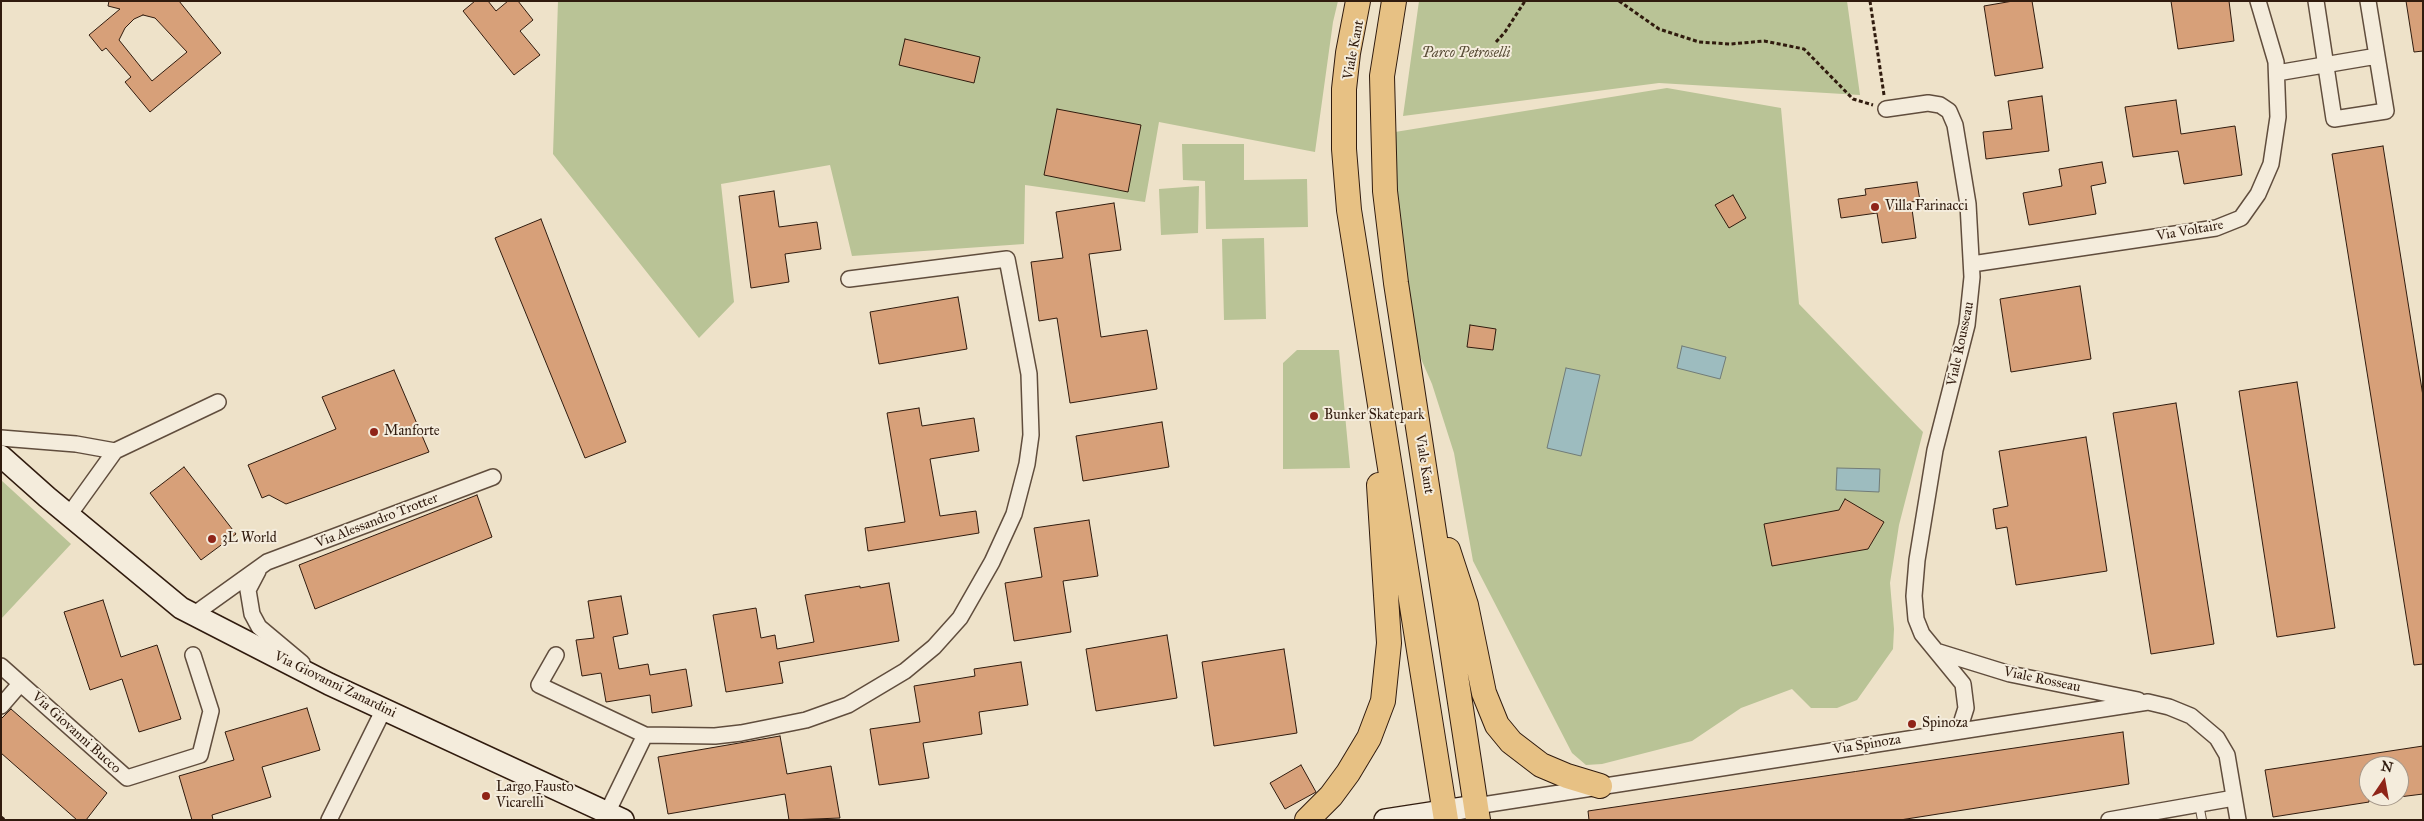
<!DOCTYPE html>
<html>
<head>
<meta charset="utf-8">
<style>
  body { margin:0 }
  #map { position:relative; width:2424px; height:821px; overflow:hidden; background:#eee2c9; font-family:"IM FELL Great Primer",serif }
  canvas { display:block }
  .frame { position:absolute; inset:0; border:2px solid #301b0e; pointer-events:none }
  .north { position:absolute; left:2359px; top:756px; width:50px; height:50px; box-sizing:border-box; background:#f4ecdc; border:1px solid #a6988a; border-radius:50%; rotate:12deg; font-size:14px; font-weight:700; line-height:20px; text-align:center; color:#301b0e }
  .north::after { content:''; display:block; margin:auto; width:18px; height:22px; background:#8f2418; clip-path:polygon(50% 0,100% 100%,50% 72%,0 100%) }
</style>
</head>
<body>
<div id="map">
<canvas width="2424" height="821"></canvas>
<div class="frame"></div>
<div class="north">N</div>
</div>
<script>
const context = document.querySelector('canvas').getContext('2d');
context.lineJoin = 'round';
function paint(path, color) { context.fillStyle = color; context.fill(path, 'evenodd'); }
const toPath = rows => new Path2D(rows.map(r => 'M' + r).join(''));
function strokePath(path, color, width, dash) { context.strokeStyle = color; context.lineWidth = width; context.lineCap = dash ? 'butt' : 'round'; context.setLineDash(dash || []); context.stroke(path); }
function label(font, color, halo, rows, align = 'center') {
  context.font = font + ' "IM FELL Great Primer",serif'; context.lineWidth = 4; context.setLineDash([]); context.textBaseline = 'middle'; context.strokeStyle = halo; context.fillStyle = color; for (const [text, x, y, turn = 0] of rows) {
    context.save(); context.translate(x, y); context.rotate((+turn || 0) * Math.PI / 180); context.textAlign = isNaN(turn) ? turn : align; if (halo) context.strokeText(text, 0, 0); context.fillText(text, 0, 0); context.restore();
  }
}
const green = toPath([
  [558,1,1338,1,1333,22,1315,152,1159,122,1145,202,1025,185,1024,244,852,256,830,165,721,184,734,302,699,338,553,154],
  [1419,1,1847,1,1860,95,1659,83,1403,116],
  [1667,88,1781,108,1799,304,1923,432,1899,525,1890,583,1894,629,1893,649,1857,700,1837,708,1811,708,1792,689,1741,708,1692,741,1602,764,1586,765,1572,753,1473,561,1454,453,1432,384,1415,345,1398,206,1395,132],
  [1182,144,1244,144,1244,180,1307,179,1308,227,1206,229,1205,181,1183,180],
  [1199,186,1198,233,1161,235,1159,189],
  [1264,238,1266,319,1224,320,1222,239],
  [1297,350,1339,350,1350,468,1283,469,1283,363],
  [1,480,71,544,1,619]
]);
const water = toPath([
  [1682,346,1726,357,1720,379,1677,368,1682,346],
  [1566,368,1600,375,1581,456,1547,448,1566,368],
  [1837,468,1880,469,1879,492,1836,490,1837,468]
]);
const building = toPath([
  [109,1,179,1,221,53,150,112,125,82,131,77,106,48,102,51,89,35,120,9,108,6,109,1],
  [143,15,155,18,187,52,152,81,119,40,125,28,134,19,143,15],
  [475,1,488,1,496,11,508,1,518,1,533,20,520,31,540,55,514,75,463,11,475,1],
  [2013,1,2032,1,2043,68,1995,76,1984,6,2013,1],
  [2171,1,2229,1,2234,41,2178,49,2171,1],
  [2406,1,2423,1,2423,51,2414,52,2406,1],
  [905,39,980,57,974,83,899,65,905,39],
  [2042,96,2049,151,1986,159,1983,132,2012,129,2008,101,2042,96],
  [2176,100,2181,134,2235,126,2242,175,2184,184,2178,151,2133,157,2125,107,2176,100],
  [1057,109,1141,125,1128,192,1044,175,1057,109],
  [2383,146,2423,396,2423,664,2414,665,2332,154,2383,146],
  [2102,162,2106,183,2091,186,2096,214,2029,225,2023,193,2062,186,2059,169,2102,162],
  [1917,182,1920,201,1911,202,1916,238,1882,243,1877,213,1841,218,1838,199,1866,195,1865,189,1917,182],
  [774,191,779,227,817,222,821,249,785,254,789,282,751,288,739,196,774,191],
  [1733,195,1746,218,1729,228,1715,205,1733,195],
  [1114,203,1121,250,1089,254,1101,337,1147,330,1157,389,1070,403,1057,318,1039,321,1031,262,1063,258,1056,212,1114,203],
  [541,219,626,442,585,458,495,238,541,219],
  [2080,286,2091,359,2011,372,2000,299,2080,286],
  [958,297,967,349,879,364,870,312,958,297],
  [1470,325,1496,329,1493,350,1467,347,1470,325],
  [394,370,429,452,286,504,269,495,262,498,248,465,336,429,322,397,394,370],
  [2297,382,2335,628,2277,637,2239,391,2297,382],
  [2176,403,2214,644,2151,654,2113,413,2176,403],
  [919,408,922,426,974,418,979,451,930,459,940,516,976,511,979,533,868,551,865,528,905,522,887,413,919,408],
  [1162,422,1169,467,1083,481,1076,436,1162,422],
  [2086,437,2107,571,2016,585,2007,527,1996,529,1993,509,2008,506,1999,451,2086,437],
  [184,467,236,534,201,560,150,493,184,467],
  [477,495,492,537,315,609,299,565,477,495],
  [1845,499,1884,522,1868,549,1772,566,1764,524,1839,510,1845,499],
  [1089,520,1098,576,1063,581,1071,632,1014,641,1005,583,1042,577,1034,528,1089,520],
  [889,583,899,641,779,662,783,683,726,692,713,615,756,608,761,638,775,635,777,649,814,642,805,595,860,586,860,588,889,583],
  [621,596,628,634,613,637,619,669,648,664,650,675,686,669,692,706,652,713,650,695,606,702,601,673,582,676,576,640,594,638,588,601,621,596],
  [103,600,121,657,157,645,181,719,139,732,122,679,90,690,64,612,103,600],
  [1167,635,1177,698,1096,711,1086,649,1167,635],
  [1284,649,1297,733,1214,746,1202,662,1284,649],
  [1021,662,1028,705,979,712,982,734,923,743,929,778,879,785,870,729,920,722,914,686,975,676,974,669,1021,662],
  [307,708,320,750,262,767,271,797,212,815,213,820,192,820,179,776,234,760,225,732,307,708],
  [11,709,107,793,86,820,77,820,1,753,1,719,11,709],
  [2123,732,2129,784,1900,820,1589,820,1588,811,2123,732],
  [780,736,787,774,831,766,840,818,789,820,785,794,668,814,658,757,780,736],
  [2423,746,2423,794,2399,797,2399,766,2369,766,2369,802,2273,817,2265,770,2423,746],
  [1301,765,1316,792,1285,809,1270,783,1301,765]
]);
const path = toPath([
  [1619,1,1659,29,1699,42,1731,44,1764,41,1804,49,1853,99,1873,105],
  [1870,1,1884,95],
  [1496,42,1505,32,1525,1],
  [1,817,5,820]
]);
const lane = toPath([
  [2199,804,2202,820]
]);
const street = toPath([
  [2316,1,2334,119,2386,111,2368,1],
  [2277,73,2377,56],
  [1886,109,1928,103,1940,105,1949,111,1955,125,1968,204,1972,277,1967,325,1935,450,1917,560,1914,596,1916,619,1922,634,1963,684,1966,708,1959,730],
  [1972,264,2216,228,2241,218,2258,194,2271,164,2278,117,2276,62,2258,1],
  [1,438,76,444,115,451],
  [69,515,115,451,218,402],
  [258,571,248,590,252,614,259,627,302,663],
  [193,615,267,562,493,477],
  [1939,652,2010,674,2138,700],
  [556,655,539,685,645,735,715,736,741,733,806,720,848,705,905,671,934,647,960,618,992,562,1014,514,1027,464,1031,435,1029,374,1007,259,849,279],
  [1,666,127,778,200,755,211,711,193,655],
  [1,706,20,684],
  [1476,806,2148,702,2169,707,2191,716,2217,738,2227,755,2238,820],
  [607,813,645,735],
  [329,820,384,709],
  [2109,820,2234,798]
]);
const secondary = toPath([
  [1,456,47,497,181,608,329,684,623,820],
  [1385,820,1476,806]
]);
const primary = toPath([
  [1358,1,1348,53,1344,89,1344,149,1349,210,1446,820],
  [1394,1,1382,76,1385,191,1396,283,1478,820],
  [1448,550,1466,605,1484,693,1497,725,1511,742,1541,765,1567,776,1600,786],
  [1307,820,1331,796,1348,773,1369,738,1383,701,1389,643,1379,485]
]);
const markers = [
  [1875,207,5,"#8f2418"],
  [1314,416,5,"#8f2418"],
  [374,432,5,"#8f2418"],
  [212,539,5,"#8f2418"],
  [1912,724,5,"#8f2418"],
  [486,796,5,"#8f2418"]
];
const streetNames = [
  ["Viale Kant",1354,50,-79],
  ["Via Voltaire",2190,231,-10],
  ["Viale Rousseau",1961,344,-78],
  ["Viale Kant",1424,464,81],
  ["Via Alessandro Trotter",377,521,-21],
  ["Viale Rosseau",2042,680,12],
  ["Via Giovanni Zanardini",335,685,26],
  ["Via Giovanni Bucco",76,733,42],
  ["Via Spinoza",1867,745,-9]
];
const parkNames = [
  ["Parco Petroselli",1466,54]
];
const poiNames = [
  ["Villa Farinacci",1885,207],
  ["Bunker Skatepark",1324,416],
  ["Manforte",384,432],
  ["3L World",222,539],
  ["Spinoza",1922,724],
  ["Largo Fausto",496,788],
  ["Vicarelli",496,804]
];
paint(green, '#b9c396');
paint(water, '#9dbcbf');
strokePath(water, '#717c78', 1);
paint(building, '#d7a079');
strokePath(building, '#301b0e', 1);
strokePath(lane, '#604d3d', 10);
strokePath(street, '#604d3d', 18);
strokePath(secondary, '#301b0e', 24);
strokePath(primary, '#301b0e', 26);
strokePath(path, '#301b0e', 3, [4, 2.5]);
strokePath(lane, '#f4ecdc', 8);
strokePath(street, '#f4ecdc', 15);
strokePath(secondary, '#f4ecdc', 21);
strokePath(primary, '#e7c184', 24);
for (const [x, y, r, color] of markers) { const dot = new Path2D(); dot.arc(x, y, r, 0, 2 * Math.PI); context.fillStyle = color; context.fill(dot); strokePath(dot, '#f4ecdc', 2); }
label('14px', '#301b0e', '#f4ecdc', streetNames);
label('italic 14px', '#594d37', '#f4ecdc', parkNames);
label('14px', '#301b0e', '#f4ecdc', poiNames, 'left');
</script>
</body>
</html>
